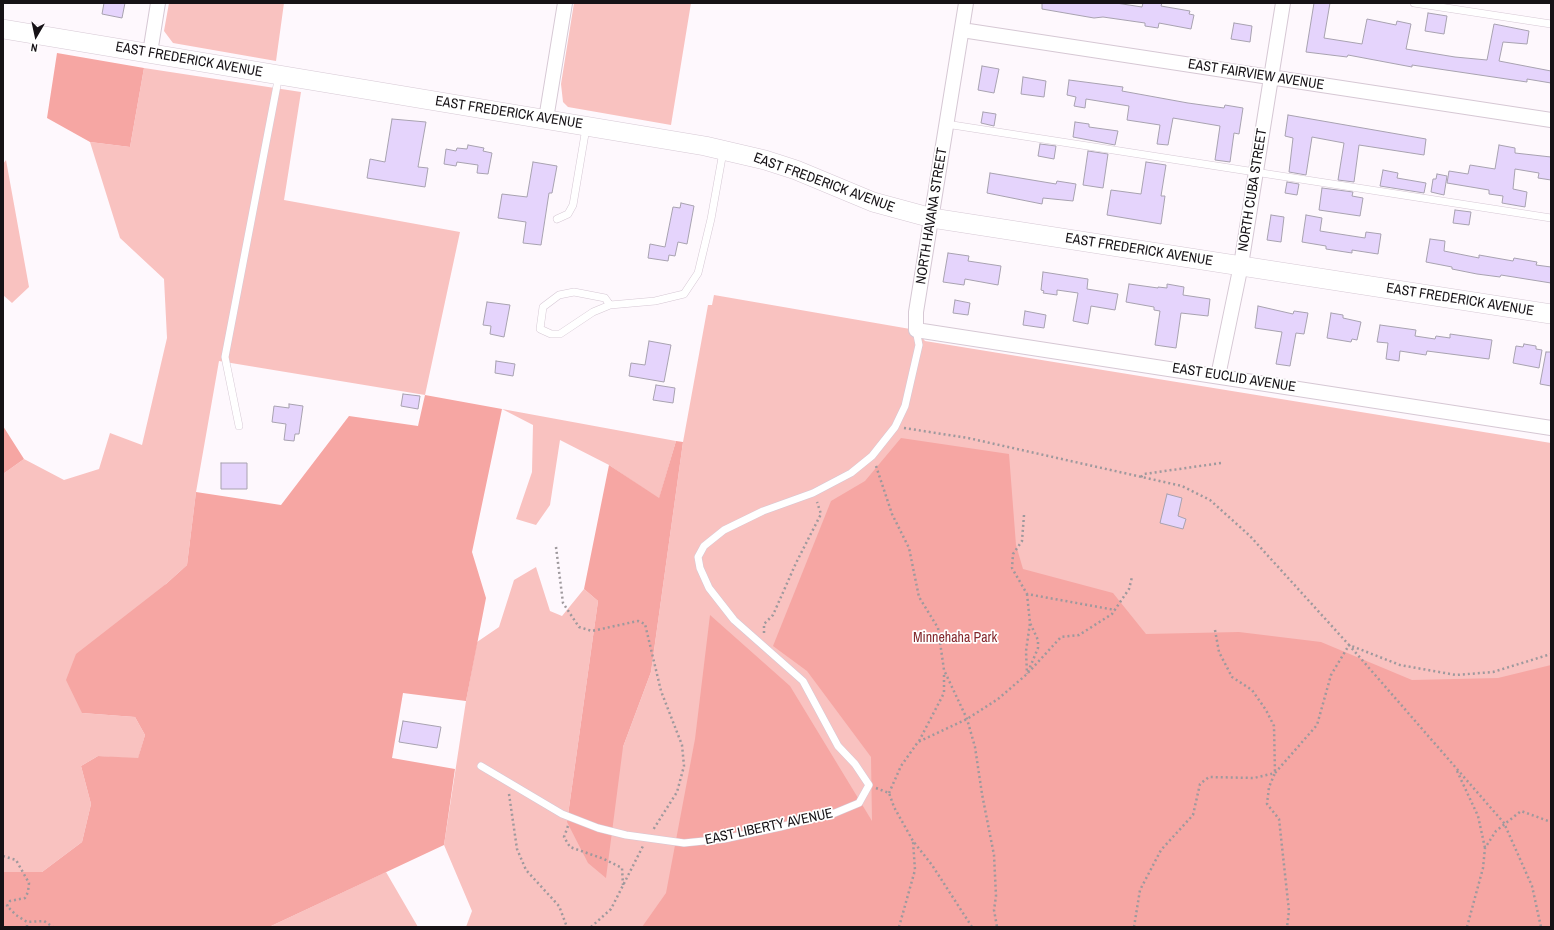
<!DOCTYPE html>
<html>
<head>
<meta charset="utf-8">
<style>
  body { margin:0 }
  #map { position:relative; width:1554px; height:930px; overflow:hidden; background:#fef8fd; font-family:"Archivo Narrow",sans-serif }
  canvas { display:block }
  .frame { position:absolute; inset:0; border:4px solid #161216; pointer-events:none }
  .north { position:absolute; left:16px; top:16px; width:40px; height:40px; -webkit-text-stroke:3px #fff; paint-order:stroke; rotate:189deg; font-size:11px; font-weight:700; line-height:16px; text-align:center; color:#161216 }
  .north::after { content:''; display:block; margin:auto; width:14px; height:18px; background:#161216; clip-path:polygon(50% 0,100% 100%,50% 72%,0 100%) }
</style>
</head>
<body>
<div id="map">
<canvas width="1554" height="930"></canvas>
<div class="frame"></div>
<div class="north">N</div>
</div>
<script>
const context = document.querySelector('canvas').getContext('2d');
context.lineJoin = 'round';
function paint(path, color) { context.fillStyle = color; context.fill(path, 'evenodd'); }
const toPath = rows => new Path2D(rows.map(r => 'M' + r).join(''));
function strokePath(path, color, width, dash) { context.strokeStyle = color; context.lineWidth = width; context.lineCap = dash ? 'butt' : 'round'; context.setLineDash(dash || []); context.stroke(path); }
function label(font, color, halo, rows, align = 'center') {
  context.font = font + ' "Archivo Narrow",sans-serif'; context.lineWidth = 3.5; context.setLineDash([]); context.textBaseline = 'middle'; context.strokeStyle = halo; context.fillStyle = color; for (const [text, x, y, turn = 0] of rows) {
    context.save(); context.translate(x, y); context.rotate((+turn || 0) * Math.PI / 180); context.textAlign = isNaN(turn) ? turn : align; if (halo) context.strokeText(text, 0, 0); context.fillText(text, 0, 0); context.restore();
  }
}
const green = toPath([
  [169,3,284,3,276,61,173,43,164,31],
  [574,3,691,3,671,125,568,107,563,102,561,84],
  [144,68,301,92,284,200,460,232,425,395,219,361,196,492,187,565,166,584,82,713,135,717,145,735,138,759,98,756,81,766,91,804,82,842,42,872,3,872,3,474,24,459,64,480,99,469,110,433,142,445,167,338,164,279,120,238,90,142,130,147],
  [6,160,29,287,12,303,3,295,3,164],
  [714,295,916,330,925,341,1551,443,1551,927,466,927,472,911,444,845,466,701,477,642,499,627,514,580,536,567,550,611,562,616,584,589,598,601,567,822,623,747,651,672,683,442,708,305,712,305],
  [502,409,676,441,659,499,609,465,560,440,550,505,536,525,516,519,532,472,533,425],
  [386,872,418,927,269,927]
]);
const forest = toPath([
  [57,53,144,68,130,147,90,142,47,118],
  [425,395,502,409,472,552,486,598,466,701,403,693,392,758,455,769,444,845,269,927,3,927,3,872,42,872,82,842,91,804,81,766,98,756,138,758,145,735,135,717,82,713,66,680,76,654,166,584,187,565,196,492,281,505,349,416,418,426],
  [3,426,24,459,3,474],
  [901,438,1009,454,1016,545,1023,569,1113,593,1146,634,1239,632,1321,642,1412,680,1498,678,1551,665,1551,927,642,927,666,893,695,739,710,615,790,686,872,821,871,757,807,671,773,646,831,501,865,481],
  [676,441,683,442,651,672,623,747,606,878,588,863,567,822,598,601,584,589,609,465,659,498]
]);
const building = toPath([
  [104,3,125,3,122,18,102,14,104,3],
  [1042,3,1116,3,1142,7,1143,3,1162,3,1161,6,1190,11,1189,14,1194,15,1191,29,1159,23,1158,28,1145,26,1145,23,1103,17,1094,18,1042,9,1042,3],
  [1314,3,1330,3,1324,38,1362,44,1367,19,1396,25,1397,21,1411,24,1406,49,1455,57,1487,60,1494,24,1529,31,1527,44,1503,42,1499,61,1551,71,1551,83,1527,79,1527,82,1412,65,1412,67,1348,55,1347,57,1306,52,1314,3],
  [1428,13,1447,16,1444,34,1425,31,1428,13],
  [1234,23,1252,26,1250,42,1231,39,1234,23],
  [982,66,999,69,994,93,978,90,982,66],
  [1023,77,1046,81,1044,97,1021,94,1023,77],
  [1069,80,1123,87,1122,91,1188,103,1224,108,1225,105,1243,108,1239,134,1234,133,1230,162,1215,160,1220,126,1173,118,1168,145,1157,144,1160,125,1127,120,1129,106,1086,99,1085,108,1074,106,1076,97,1067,95,1069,80],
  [983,112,996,114,994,126,981,123,983,112],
  [1288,115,1426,139,1424,155,1359,145,1354,182,1338,180,1344,143,1312,137,1306,175,1289,172,1293,138,1285,136,1288,115],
  [392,119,426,122,418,167,428,168,425,187,367,178,370,159,385,162,392,119],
  [1075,122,1089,124,1089,127,1118,131,1115,145,1073,137,1075,122],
  [1040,144,1056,146,1054,159,1038,156,1040,144],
  [468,145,484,148,483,151,492,153,488,174,477,173,478,165,457,162,456,166,444,164,446,149,456,151,457,148,467,149,468,145],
  [1499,145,1515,148,1515,153,1551,157,1551,180,1538,178,1539,173,1515,169,1513,189,1527,192,1525,207,1502,203,1503,196,1489,194,1489,190,1447,183,1449,171,1468,174,1470,165,1495,169,1499,145],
  [1088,151,1108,154,1103,188,1083,185,1088,151],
  [533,162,557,166,552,193,549,193,541,245,523,243,526,222,498,218,502,194,527,197,533,162],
  [1146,162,1166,165,1161,196,1165,196,1161,224,1107,215,1111,190,1141,194,1146,162],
  [1383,170,1398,173,1397,178,1426,183,1424,193,1380,186,1383,170],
  [990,173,1056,184,1057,181,1076,184,1073,201,1043,198,1042,204,987,193,990,173],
  [1437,174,1447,176,1444,195,1431,192,1433,179,1436,179,1437,174],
  [1287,182,1299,184,1297,195,1285,193,1287,182],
  [1322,188,1353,192,1352,196,1363,198,1360,216,1319,210,1322,188],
  [681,203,694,206,687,244,678,242,675,256,669,255,668,261,648,258,650,244,665,247,673,207,680,208,681,203],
  [1455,210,1471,212,1469,225,1453,223,1455,210],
  [1271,215,1284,217,1281,242,1267,240,1271,215],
  [1306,215,1322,218,1320,231,1365,238,1366,232,1381,234,1378,254,1352,250,1352,253,1326,249,1326,246,1302,242,1306,215],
  [1430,239,1445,241,1444,251,1479,258,1479,255,1513,261,1514,258,1537,262,1536,265,1551,267,1551,283,1501,275,1500,277,1477,274,1452,269,1452,267,1426,262,1430,239],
  [948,253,969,256,968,261,1001,266,998,285,965,279,964,285,943,282,948,253],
  [1043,272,1088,279,1087,289,1118,294,1115,310,1091,306,1088,324,1073,321,1078,293,1057,290,1057,295,1043,293,1044,291,1041,290,1043,272],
  [1129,284,1158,288,1158,287,1167,288,1167,284,1184,287,1183,295,1210,299,1208,316,1181,313,1176,348,1155,345,1160,311,1154,310,1154,307,1126,302,1129,284],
  [955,300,970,303,968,315,953,313,955,300],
  [487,302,510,305,504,337,490,334,491,326,483,325,487,302],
  [1258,306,1293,314,1294,311,1308,313,1304,334,1296,333,1290,366,1276,364,1282,332,1255,328,1258,306],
  [1025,311,1046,315,1044,328,1023,325,1025,311],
  [1331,313,1343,315,1343,318,1361,322,1357,340,1352,339,1351,342,1327,338,1331,313],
  [1380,325,1416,330,1415,336,1435,339,1436,336,1450,338,1450,334,1492,340,1489,359,1427,351,1426,355,1400,351,1399,361,1386,359,1388,343,1377,342,1380,325],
  [649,341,671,345,664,382,629,376,631,363,645,365,649,341],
  [1524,344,1536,346,1536,349,1542,350,1539,368,1513,363,1516,346,1523,347,1524,344],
  [1546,352,1551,352,1551,386,1540,384,1546,352],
  [496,361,515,364,513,376,495,373,496,361],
  [656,385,675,388,673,403,653,400,656,385],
  [403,394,420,396,418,409,401,406,403,394],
  [289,404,303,406,299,434,295,434,294,441,284,440,286,424,272,422,274,406,289,408,289,404],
  [221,463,247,463,247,489,221,489,221,463],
  [1167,494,1182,498,1178,516,1186,519,1183,529,1160,523,1167,494],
  [403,721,441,727,437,748,399,742,403,721]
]);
const path = toPath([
  [904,428,968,438,1182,486,1210,500,1250,536,1349,645,1400,665,1456,675,1493,672,1551,654],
  [876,466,892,514,909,548,919,597,938,628,944,670,967,719,975,747,982,794,994,855,996,896,994,910,997,927],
  [1141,477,1144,474,1221,463],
  [1024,515,1022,541,1013,554,1012,568,1027,594,1115,610],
  [556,547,563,603,579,627,592,631,638,621,645,624,661,691,682,745,684,766,677,792,653,830],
  [1027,594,1030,623,1026,651,1027,674],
  [1215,630,1219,652,1232,677,1252,690,1266,710,1274,726,1275,773,1269,787,1267,804,1279,819,1289,911,1287,927],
  [764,633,764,624,773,615,796,563,821,514,817,502],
  [1028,672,1038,648,1038,640,1030,623],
  [919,741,944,693,944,672],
  [1457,771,1478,816,1485,848],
  [876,788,889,793,894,807,913,841,932,865,972,927],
  [889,793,901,766,918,742,967,719,998,699,1027,674,1061,637,1079,635,1112,614,1129,589,1132,577],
  [509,794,517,849,526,870,559,906,567,927],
  [568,826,564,837,570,847,604,859,622,868,623,885],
  [3,856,16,860,29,883,28,892,25,898,10,901,7,906,16,915,27,922,44,921,53,927],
  [27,927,27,922],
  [591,927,611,909,643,846],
  [899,927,915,870,913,841],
  [1134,927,1140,890,1161,850,1193,815,1200,784,1209,777,1254,778,1275,773,1317,725,1331,675,1349,645,1504,823,1532,886,1541,927],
  [1467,927,1483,868,1485,848,1496,831,1521,811,1551,822]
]);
const lane = toPath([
  [1414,3,1551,24],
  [946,124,1551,218],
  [557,219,568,214,573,205,586,128],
  [610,305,605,298,574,292,559,295,543,307,540,329,551,334,560,334,593,312,610,305,655,301,684,294,698,273,711,219,723,152],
  [239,426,225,357,279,75],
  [481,766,562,814,598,828,626,835,684,843,724,839,780,827,835,813,859,803,869,785,855,764,838,746,803,681,734,620,709,588,700,568,698,557,704,546,724,530,763,511,813,493,851,473,872,456,895,427,905,406,919,345,916,330]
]);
const street = toPath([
  [966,3,916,312,916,330,1551,428],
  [962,30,1551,120],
  [150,53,158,3],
  [546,119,565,3],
  [1218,376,1241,265,1283,3]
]);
const secondary = toPath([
  [3,29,705,146,765,160,796,170,873,202,932,218,1551,314]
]);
const streetNames = [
  ["EAST FREDERICK AVENUE",189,60,10],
  ["EAST FAIRVIEW AVENUE",1256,75,9],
  ["EAST FREDERICK AVENUE",509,113,9],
  ["EAST FREDERICK AVENUE",824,183,20],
  ["NORTH CUBA STREET",1253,190,-81],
  ["NORTH HAVANA STREET",932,216,-81],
  ["EAST FREDERICK AVENUE",1139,250,9],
  ["EAST FREDERICK AVENUE",1460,300,9],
  ["EAST EUCLID AVENUE",1234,378,9],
  ["EAST LIBERTY AVENUE",769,827,-12]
];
const parkNames = [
  ["Minnehaha Park",955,638]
];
paint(green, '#f9c2c0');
paint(forest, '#f6a6a3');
paint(building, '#e5d4fc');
strokePath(building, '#a8a2b0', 1);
strokePath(lane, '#d6c8d4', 8);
strokePath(street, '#d6c8d4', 16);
strokePath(secondary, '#d6c8d4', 20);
strokePath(path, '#9e999d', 2.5, [2, 3]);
strokePath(lane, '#fff', 7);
strokePath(street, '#fff', 14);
strokePath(secondary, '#fff', 19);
label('14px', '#161216', '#fff', streetNames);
label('14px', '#83272c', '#fff', parkNames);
</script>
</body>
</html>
